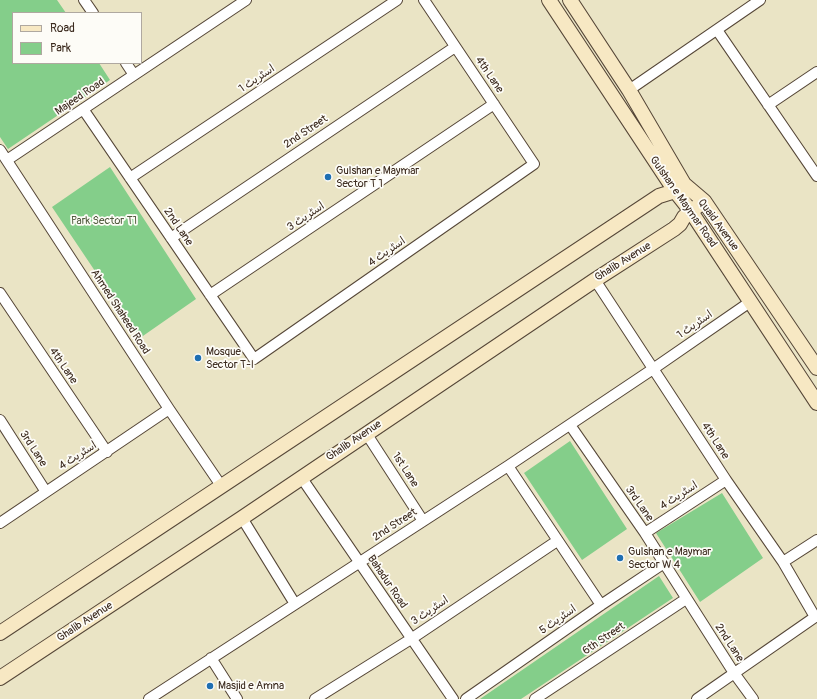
<!DOCTYPE html>
<html>
<head>
<meta charset="utf-8">
<style>
  body { margin:0 }
  #map { position:relative; width:817px; height:699px; overflow:hidden; background:#eae4c5; font-family:Pangolin,sans-serif }
  canvas { display:block }
  .legend { position:absolute; left:12px; top:12px; width:130px; height:52px; box-sizing:border-box; background:#fdfcf7; border:1px solid #afa8a0; margin:0; padding:5px 7px; list-style:none; font-size:12px; color:#3b2a1e }
  .legend li { display:flex; align-items:center; gap:8px; height:20px }
  .legend b { width:20px; border:1px solid #afa8a0 }
</style>
</head>
<body>
<div id="map">
<canvas width="817" height="699"></canvas>
<ul class="legend">
<li><b style="height:5px;background:#f7e8c3"></b>Road</li>
<li><b style="height:11px;background:#84ce8a"></b>Park</li>
</ul>
</div>
<script>
const context = document.querySelector('canvas').getContext('2d');
context.lineJoin = 'round';
function paint(path, color) { context.fillStyle = color; context.fill(path, 'evenodd'); }
const toPath = rows => new Path2D(rows.map(r => 'M' + r).join(''));
function strokePath(path, color, width, dash) { context.strokeStyle = color; context.lineWidth = width; context.lineCap = dash ? 'butt' : 'round'; context.setLineDash(dash || []); context.stroke(path); }
function label(font, color, halo, rows, align = 'center') {
  context.font = font + ' Pangolin,"Playpen Sans Arabic",sans-serif'; context.lineWidth = 3.5; context.setLineDash([]); context.textBaseline = 'middle'; context.strokeStyle = halo; context.fillStyle = color; for (const [text, x, y, turn = 0] of rows) {
    context.save(); context.translate(x, y); context.rotate((+turn || 0) * Math.PI / 180); context.textAlign = isNaN(turn) ? turn : align; if (halo) context.strokeText(text, 0, 0); context.fillText(text, 0, 0); context.restore();
  }
}
const green = toPath([
  [0,0,57,0,66,13,13,13,13,63,99,63,110,80,8,149,0,137],
  [110,167,196,299,140,338,52,207],
  [570,441,627,529,582,560,524,473],
  [722,493,763,558,700,602,656,533],
  [659,576,673,598,521,699,480,699]
]);
const street = toPath([
  [84,0,93,13],
  [717,30,817,176],
  [126,63,134,75],
  [629,90,760,0],
  [768,105,817,72],
  [83,109,254,359,534,164,424,0],
  [0,150,169,409,222,487],
  [7,160,246,0],
  [130,178,397,0],
  [171,238,455,47],
  [595,280,726,480,783,562,815,617],
  [0,293,107,452],
  [210,295,494,104],
  [0,420,46,492],
  [570,425,645,533,734,673,753,699],
  [366,433,423,521],
  [508,466,601,605],
  [301,477,453,699],
  [242,518,295,604],
  [0,523,169,409],
  [645,533,726,480],
  [783,562,817,540],
  [211,658,237,699],
  [149,699,508,466,653,369,750,302],
  [315,699,411,639,557,541],
  [466,699,601,605,664,563],
  [535,699,686,599],
  [697,699,815,617,817,617]
]);
const secondary = toPath([
  [549,0,675,191,690,210,817,403],
  [570,0,629,90,684,184,704,201,817,368],
  [0,633,659,196,675,191,684,184],
  [0,678,242,518,595,280,674,229,680,224,684,217,704,201]
]);
const markers = [
  [328,177,4,"#1f6fb2"],
  [198,358,4,"#1f6fb2"],
  [620,558,4,"#1f6fb2"],
  [210,686,4,"#1f6fb2"]
];
const streetNames = [
  ["4th Lane",489,75,56],
  ["اسٹریٹ 1",257,79,-34],
  ["Majeed Road",80,97,-34],
  ["2nd Street",306,132,-34],
  ["Gulshan e Maymar Road",683,202,55],
  ["اسٹریٹ 3",306,217,-34],
  ["Quaid Avenue",718,225,54],
  ["2nd Lane",178,227,56],
  ["اسٹریٹ 4",387,252,-35],
  ["Ghalib Avenue",623,262,-32],
  ["Ahmed Shaheed Road",120,312,57],
  ["اسٹریٹ 1",695,325,-35],
  ["4th Lane",63,366,56],
  ["Ghalib Avenue",354,441,-34],
  ["4th Lane",715,441,57],
  ["3rd Lane",33,449,57],
  ["اسٹریٹ 4",78,456,-33],
  ["1st Lane",405,470,57],
  ["اسٹریٹ 4",679,496,-33],
  ["3rd Lane",639,504,55],
  ["2nd Street",395,525,-33],
  ["Bahadur Road",387,582,56],
  ["اسٹریٹ 3",430,611,-34],
  ["اسٹریٹ 5",558,620,-35],
  ["Ghalib Avenue",85,622,-33],
  ["6th Street",604,639,-34],
  ["2nd Lane",729,643,57]
];
const poiNames = [
  ["Gulshan e Maymar",336,171],
  ["Sector T 1",336,184],
  ["Mosque",206,352],
  ["Sector T-I",206,365],
  ["Gulshan e Maymar",628,552],
  ["Sector W 4",628,565],
  ["Masjid e Amna",218,686]
];
const parkNames = [
  ["Park Sector T1",104,221]
];
paint(green, '#84ce8a');
strokePath(street, '#554637', 12);
strokePath(secondary, '#554637', 16);
strokePath(street, '#fff', 10);
strokePath(secondary, '#f7e8c3', 14);
for (const [x, y, r, color] of markers) { const dot = new Path2D(); dot.arc(x, y, r, 0, 2 * Math.PI); context.fillStyle = color; context.fill(dot); strokePath(dot, '#fdfcf7', 1.5); }
label('11px', '#3b2a1e', '#fdfcf7', streetNames);
label('11px', '#3b2a1e', '#fdfcf7', poiNames, 'left');
label('11px', '#515b3e', '#fdfcf7', parkNames);
</script>
</body>
</html>
